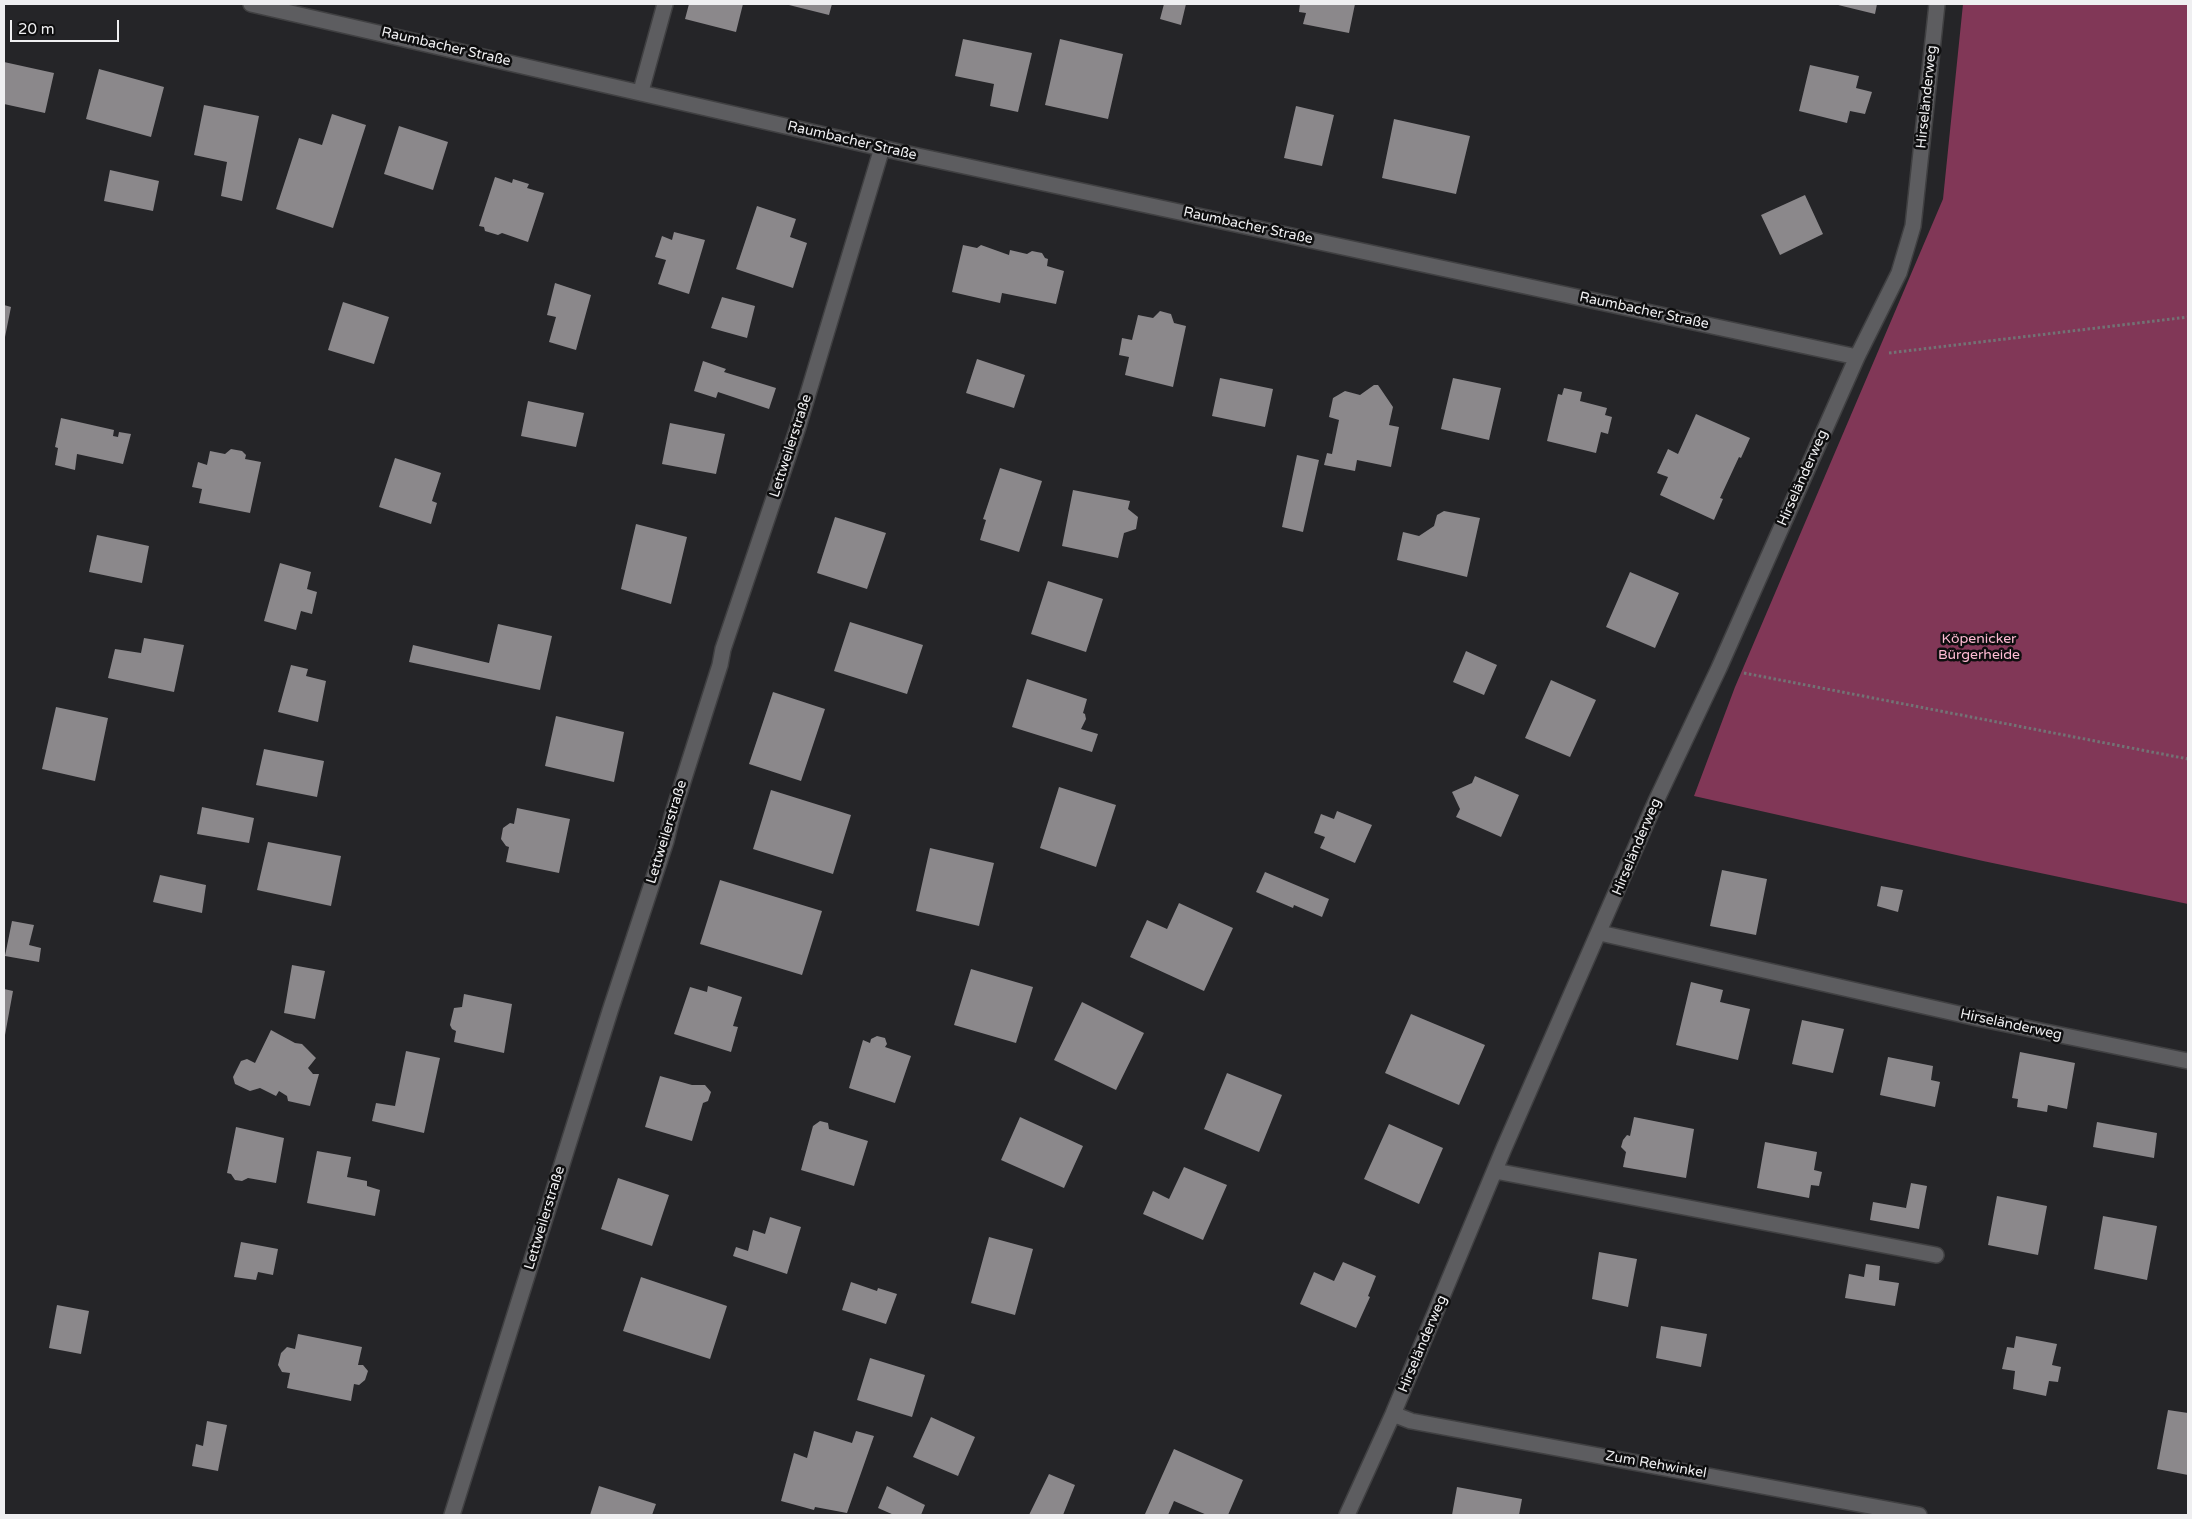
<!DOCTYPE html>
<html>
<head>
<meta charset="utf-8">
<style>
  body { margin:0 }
  #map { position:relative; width:2192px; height:1519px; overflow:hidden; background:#252528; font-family:"Varela Round",sans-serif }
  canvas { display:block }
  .frame { position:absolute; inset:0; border:5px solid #efeff1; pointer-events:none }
  .scale { position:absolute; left:10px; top:20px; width:109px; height:22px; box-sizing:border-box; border:2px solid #efeff1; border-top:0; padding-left:6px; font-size:15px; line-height:18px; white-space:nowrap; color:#efeff1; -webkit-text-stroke:4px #0e0e0f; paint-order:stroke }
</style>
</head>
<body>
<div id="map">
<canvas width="2192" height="1519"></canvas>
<div class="frame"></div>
<div class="scale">20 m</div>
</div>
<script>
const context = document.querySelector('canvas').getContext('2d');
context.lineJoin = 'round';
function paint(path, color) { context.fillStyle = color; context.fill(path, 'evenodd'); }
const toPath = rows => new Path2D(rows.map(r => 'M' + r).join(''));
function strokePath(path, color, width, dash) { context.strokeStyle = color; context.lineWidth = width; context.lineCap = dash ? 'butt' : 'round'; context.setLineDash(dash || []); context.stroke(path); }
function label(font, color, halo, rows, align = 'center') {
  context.font = font + ' "Varela Round",sans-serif'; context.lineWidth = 5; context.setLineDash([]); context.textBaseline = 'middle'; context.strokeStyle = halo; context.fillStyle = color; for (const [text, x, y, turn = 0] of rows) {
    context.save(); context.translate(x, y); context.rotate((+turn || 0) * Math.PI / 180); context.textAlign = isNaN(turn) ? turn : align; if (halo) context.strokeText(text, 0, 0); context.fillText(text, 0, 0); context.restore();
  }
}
const forest = toPath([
  [1963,4,2188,4,2188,904,1983,861,1694,796,1735,687,1943,199]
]);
const building = toPath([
  [689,4,743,4,736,32,685,19],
  [785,4,832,4,829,15],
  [1164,4,1186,4,1181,25,1160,19],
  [1300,4,1355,4,1349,33,1303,24,1306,13,1299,12],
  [1834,4,1877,4,1875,14],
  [963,39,1032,53,1018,112,990,106,994,84,955,76],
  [1060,39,1123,54,1108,119,1045,105],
  [4,62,54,73,45,113,4,104],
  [1810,65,1859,76,1856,88,1872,92,1865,114,1850,111,1847,123,1799,111],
  [99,69,164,87,151,137,86,119],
  [204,105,259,116,242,201,221,196,227,162,194,155],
  [1296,106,1334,115,1322,166,1284,158],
  [332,114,366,125,333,228,276,209,299,138,322,145],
  [1394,119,1470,136,1456,194,1382,178],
  [399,126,448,142,433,190,384,174],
  [110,170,159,181,153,211,104,201],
  [495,177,512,183,513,179,529,184,527,188,544,193,528,242,502,233,498,235,485,231,484,227,479,226],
  [1805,195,1823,234,1780,255,1761,215],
  [757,206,796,219,790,237,807,243,793,288,736,269],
  [674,232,705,240,689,294,658,284,666,260,655,257,662,236,672,240],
  [963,245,977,248,981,245,1009,255,1010,250,1027,254,1032,251,1042,253,1045,258,1048,259,1047,266,1064,271,1056,304,1002,293,1000,303,952,292],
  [555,283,591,295,576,350,549,342,556,317,547,315],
  [722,297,755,306,747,338,711,328],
  [343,302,389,317,374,364,328,350],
  [4,305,11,307,5,337,4,336],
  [1160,311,1171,314,1174,323,1186,326,1173,387,1125,375,1129,357,1119,355,1122,338,1132,340,1138,315,1153,318],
  [977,359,1025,375,1014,408,966,393],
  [703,361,726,369,724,372,776,388,769,409,718,392,716,398,694,391],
  [1220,378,1273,389,1265,427,1212,416],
  [1453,378,1501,388,1489,440,1441,429],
  [1374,385,1378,385,1393,407,1389,425,1399,427,1391,467,1357,460,1355,471,1324,465,1327,453,1332,454,1339,420,1329,417,1333,398,1345,391,1360,395],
  [1564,388,1582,392,1580,401,1607,408,1605,415,1612,417,1608,434,1601,432,1596,453,1547,441,1558,394,1562,395],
  [528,401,584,413,576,447,521,436],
  [1696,414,1750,438,1741,458,1739,457,1720,498,1723,499,1714,520,1660,495,1668,477,1657,473,1668,449,1678,454],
  [61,418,114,430,113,436,118,437,119,432,131,434,123,464,77,454,75,470,55,465,58,448,55,447],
  [670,423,725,434,716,474,662,464],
  [231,449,242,451,246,455,245,459,261,462,250,513,199,503,202,489,192,487,198,462,207,465,210,451,225,454],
  [1297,455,1319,460,1303,532,1282,527],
  [395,458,441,473,432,501,437,503,431,524,379,507],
  [1000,468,1042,481,1019,552,980,540,986,520,983,519],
  [1073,490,1130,501,1128,509,1138,517,1136,529,1124,533,1118,558,1062,546],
  [1444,511,1480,518,1467,577,1397,560,1403,532,1419,536,1434,526,1437,515],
  [835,517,886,533,867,589,817,573],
  [636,524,687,537,671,604,621,589],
  [97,535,149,546,142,583,89,572],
  [280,563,311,572,307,589,317,592,312,614,301,611,296,630,264,621],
  [1630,572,1679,593,1655,648,1606,627],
  [1048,581,1103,599,1086,652,1031,634],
  [850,622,923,645,907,694,834,671],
  [498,624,552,636,540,690,409,662,413,645,489,663],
  [144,638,184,645,174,692,108,678,115,649,141,653],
  [1466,651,1497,665,1484,695,1453,682],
  [291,665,308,669,306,676,326,681,318,722,278,712],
  [1027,679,1087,699,1083,713,1085,714,1086,719,1081,729,1098,734,1092,752,1012,727],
  [1551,680,1596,700,1570,757,1525,738],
  [773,692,825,709,801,781,749,764],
  [56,707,108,718,95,781,42,769],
  [556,716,624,732,614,782,545,766],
  [264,749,324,761,317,797,256,785],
  [1475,776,1519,795,1501,837,1456,817,1460,809,1452,792,1472,783],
  [1059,787,1116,805,1096,867,1040,848],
  [771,790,851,815,833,874,753,849],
  [202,807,254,818,249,843,197,834],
  [517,808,570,819,559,873,506,862,509,847,506,846,501,839,503,828,510,823,514,824],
  [1337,811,1372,825,1355,863,1320,848,1325,837,1314,833,1321,814,1334,819],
  [268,842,341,856,331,906,257,890],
  [930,848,994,863,979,926,916,911],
  [1722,870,1767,879,1756,935,1710,926],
  [1265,872,1329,899,1322,917,1294,905,1293,908,1256,892],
  [160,875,206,885,202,913,153,902],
  [720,880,822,911,802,975,700,944],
  [1881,886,1903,890,1898,912,1877,906],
  [1179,903,1233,928,1204,991,1130,957,1147,920,1167,929],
  [12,921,34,925,29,945,41,948,39,962,5,956],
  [292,965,325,971,315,1019,284,1013],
  [971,969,1033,987,1016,1043,954,1025],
  [1691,982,1723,990,1720,1002,1750,1009,1738,1060,1676,1045],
  [708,986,742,997,733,1026,738,1027,731,1052,674,1034,690,987,707,992],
  [4,989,13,991,5,1035,4,1035],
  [464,994,512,1004,504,1053,454,1042,456,1031,452,1029,450,1025,454,1008,462,1007],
  [1082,1002,1144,1033,1116,1090,1054,1060],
  [1411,1014,1485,1045,1459,1105,1385,1073],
  [1802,1020,1844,1029,1833,1073,1792,1064],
  [271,1030,295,1043,302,1044,316,1058,308,1068,313,1074,319,1074,310,1106,288,1101,287,1096,279,1091,276,1096,260,1088,250,1091,235,1084,233,1077,241,1061,247,1059,255,1063],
  [877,1036,885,1038,887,1044,885,1047,911,1056,895,1103,849,1088,863,1040,870,1043,871,1039],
  [406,1051,440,1058,424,1133,372,1121,376,1103,395,1106],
  [2020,1052,2075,1063,2067,1109,2048,1105,2047,1112,2017,1107,2018,1099,2012,1098],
  [1888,1057,1933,1066,1931,1080,1940,1082,1935,1107,1880,1095],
  [1227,1073,1282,1095,1259,1152,1204,1129],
  [660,1076,692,1085,705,1085,711,1092,708,1101,703,1103,692,1141,645,1127],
  [1020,1117,1083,1146,1064,1188,1001,1160],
  [1634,1117,1694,1129,1686,1178,1623,1167,1626,1152,1621,1147,1623,1140,1627,1135,1630,1136],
  [820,1121,828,1123,829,1129,868,1141,854,1186,801,1170,813,1126],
  [2097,1122,2157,1133,2154,1158,2093,1147],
  [1389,1124,1443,1148,1419,1204,1364,1179],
  [236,1127,284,1138,276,1183,248,1178,242,1181,235,1180,231,1174,227,1173],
  [1765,1142,1817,1152,1814,1170,1822,1172,1819,1186,1811,1185,1809,1198,1757,1188],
  [317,1151,351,1157,347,1177,367,1181,367,1186,380,1190,375,1216,307,1203],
  [1184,1167,1227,1185,1203,1240,1143,1214,1153,1191,1169,1199],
  [618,1178,669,1195,652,1246,601,1229],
  [1911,1183,1927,1186,1919,1229,1870,1220,1873,1202,1906,1208],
  [1997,1196,2047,1206,2038,1255,1988,1245],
  [2103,1216,2157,1226,2147,1280,2094,1269],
  [770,1217,801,1227,787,1274,733,1256,736,1247,748,1251,753,1230,765,1234],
  [989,1237,1033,1249,1015,1315,971,1303],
  [241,1242,278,1249,273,1275,258,1272,256,1280,234,1277],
  [1599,1252,1637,1259,1628,1307,1592,1299],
  [1343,1262,1376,1276,1368,1296,1370,1297,1356,1328,1300,1304,1314,1272,1334,1281],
  [1866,1264,1880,1266,1879,1280,1899,1283,1895,1306,1845,1298,1849,1274,1864,1277],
  [641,1277,727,1306,710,1359,623,1331],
  [851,1282,877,1291,878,1288,897,1294,886,1324,842,1310],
  [57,1305,89,1311,81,1354,49,1348],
  [1661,1326,1707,1334,1701,1367,1656,1358],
  [298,1334,362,1347,358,1365,363,1365,368,1371,365,1380,359,1385,354,1384,351,1401,287,1388,290,1373,282,1372,278,1365,281,1353,287,1347,295,1349],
  [2016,1336,2057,1344,2052,1365,2061,1367,2058,1382,2049,1381,2046,1396,2013,1389,2015,1371,2002,1369,2007,1347,2014,1348],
  [870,1358,925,1375,912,1417,857,1400],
  [2168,1410,2188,1413,2188,1475,2157,1469],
  [931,1417,975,1437,958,1476,913,1457],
  [207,1421,227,1425,218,1471,192,1466,196,1444,203,1446],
  [814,1431,852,1443,856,1431,874,1436,847,1513,815,1507,814,1510,781,1501,794,1453,807,1458],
  [1174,1449,1243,1480,1228,1515,1207,1515,1174,1501,1168,1515,1145,1514],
  [1049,1474,1075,1485,1063,1515,1029,1515],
  [599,1486,656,1504,652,1515,590,1515],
  [887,1486,925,1505,921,1515,894,1515,878,1508],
  [1457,1487,1522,1499,1519,1515,1452,1515]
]);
const path = toPath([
  [1889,353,2188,317],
  [1744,673,2188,759]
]);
const minor = toPath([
  [251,4,899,152,1857,357],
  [641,91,665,4],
  [1600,933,1977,1018,2188,1061],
  [1495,1171,1936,1255],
  [1393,1414,1411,1421,1919,1515],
  [452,1515,610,1011,666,841,672,816,720,665,723,649,798,427,882,148],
  [1347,1515,1393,1414,1504,1148,1656,801,1719,668,1857,357,1899,273,1913,226,1937,4]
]);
const streetNames = [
  ["Raumbacher Straße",446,47,13],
  ["Hirseländerweg",1927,97,-84],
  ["Raumbacher Straße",852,141,13],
  ["Raumbacher Straße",1248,226,12],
  ["Raumbacher Straße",1644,311,12],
  ["Lettweilerstraße",791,446,-72],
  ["Hirseländerweg",1803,478,-66],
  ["Lettweilerstraße",667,832,-73],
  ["Hirseländerweg",1637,847,-67],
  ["Hirseländerweg",2011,1025,12],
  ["Lettweilerstraße",545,1218,-73],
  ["Hirseländerweg",1423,1344,-67],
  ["Zum Rehwinkel",1656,1465,10]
];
const parkNames = [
  ["Köpenicker",1979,639],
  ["Bürgerheide",1979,655]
];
paint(forest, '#813757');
paint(building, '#8b888b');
strokePath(minor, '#404042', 18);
strokePath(path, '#737375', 3, [2.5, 2.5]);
strokePath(minor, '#5d5d60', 15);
label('14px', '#efeff1', '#0e0e0f', streetNames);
label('14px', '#ffbcd4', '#0e0e0f', parkNames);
</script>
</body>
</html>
